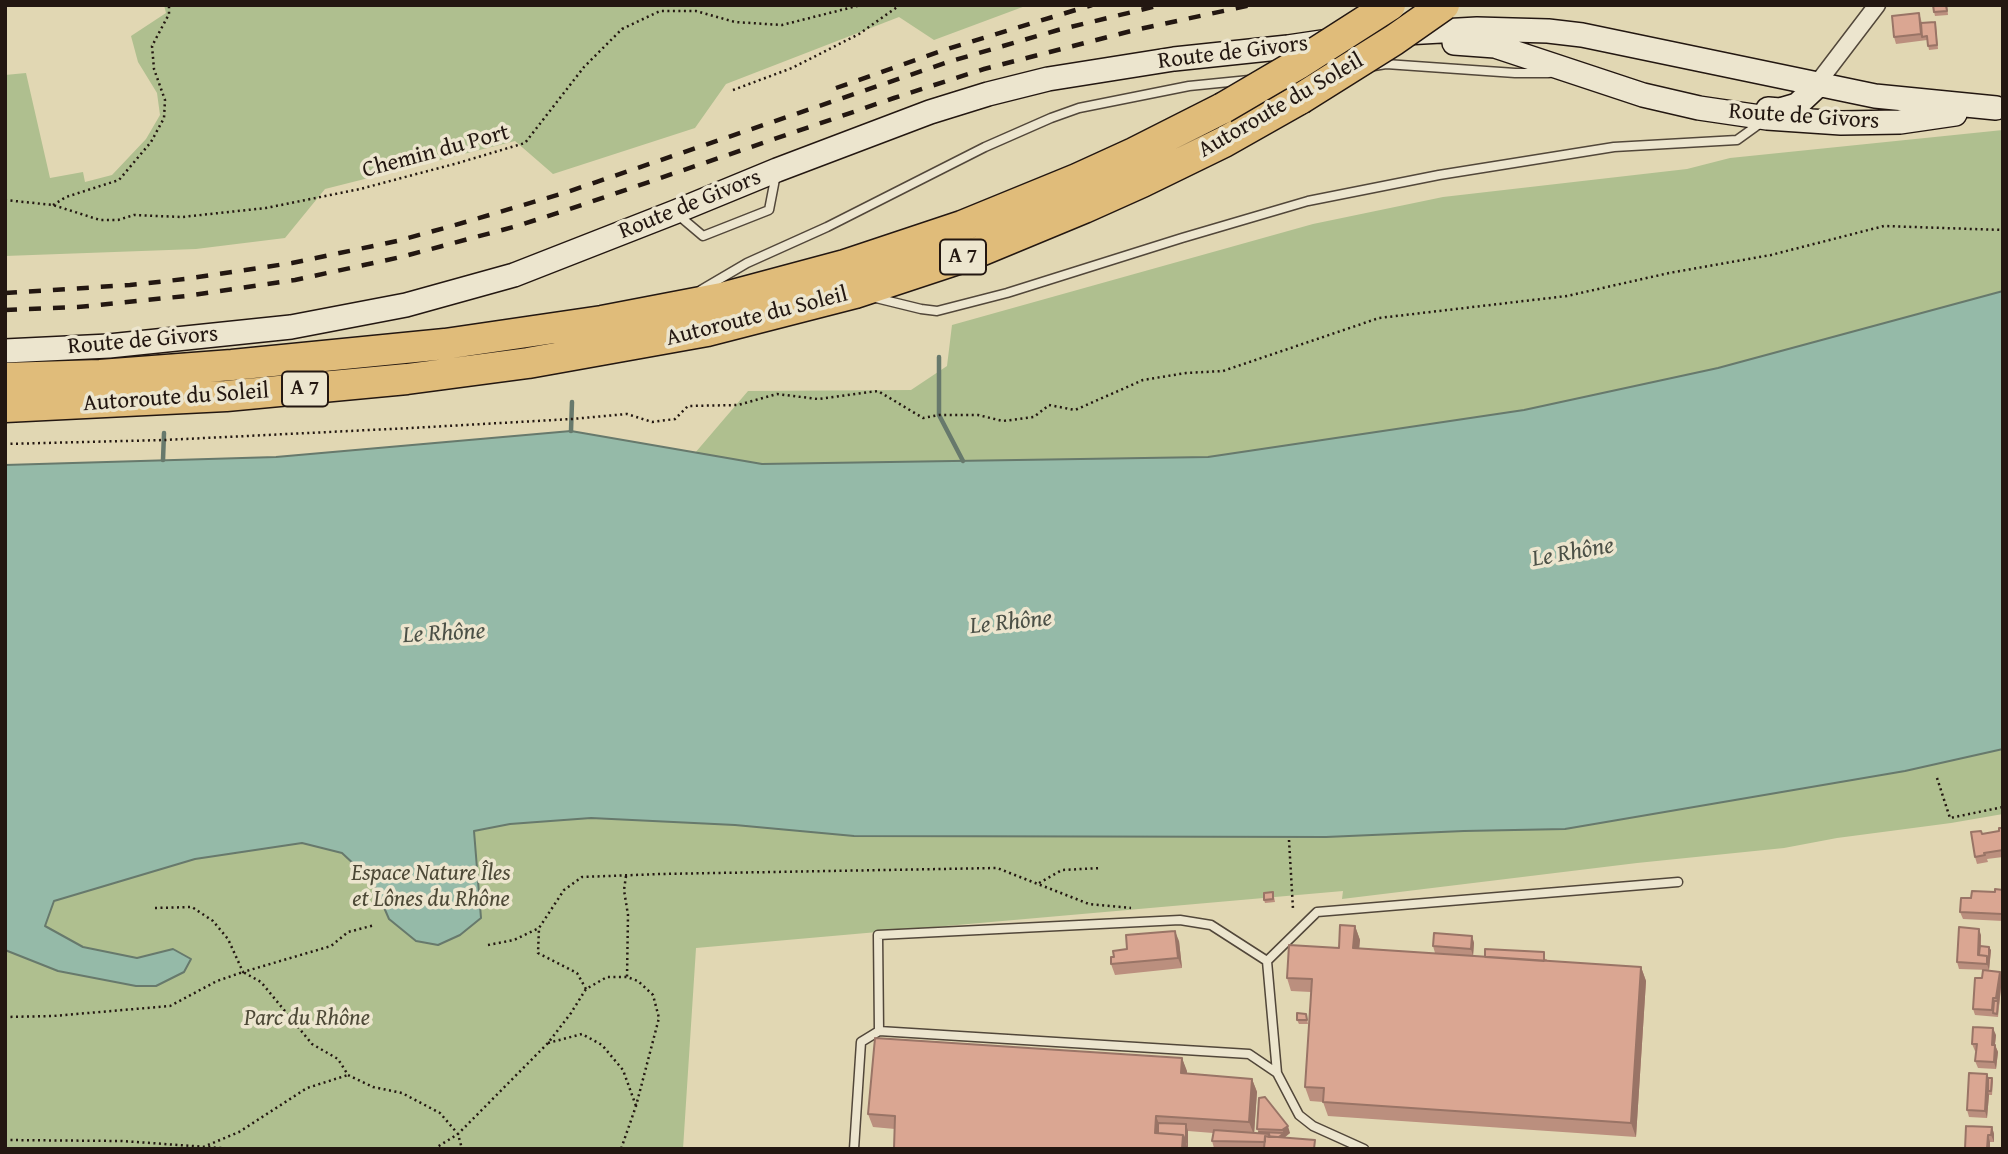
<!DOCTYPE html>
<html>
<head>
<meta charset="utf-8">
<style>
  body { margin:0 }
  #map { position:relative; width:2008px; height:1154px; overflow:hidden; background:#e1d7b3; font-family:"Gentium Book Plus",serif }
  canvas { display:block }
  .frame { position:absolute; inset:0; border:7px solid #231711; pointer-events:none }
</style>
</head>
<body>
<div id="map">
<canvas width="2008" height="1154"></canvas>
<div class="frame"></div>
</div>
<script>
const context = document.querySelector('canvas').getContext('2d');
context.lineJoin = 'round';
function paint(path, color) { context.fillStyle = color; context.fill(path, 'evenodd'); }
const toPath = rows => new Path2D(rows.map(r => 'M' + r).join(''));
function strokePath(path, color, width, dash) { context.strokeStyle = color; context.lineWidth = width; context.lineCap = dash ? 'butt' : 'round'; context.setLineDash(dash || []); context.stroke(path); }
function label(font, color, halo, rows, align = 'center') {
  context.font = font + ' "Gentium Book Plus",serif'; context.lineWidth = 7; context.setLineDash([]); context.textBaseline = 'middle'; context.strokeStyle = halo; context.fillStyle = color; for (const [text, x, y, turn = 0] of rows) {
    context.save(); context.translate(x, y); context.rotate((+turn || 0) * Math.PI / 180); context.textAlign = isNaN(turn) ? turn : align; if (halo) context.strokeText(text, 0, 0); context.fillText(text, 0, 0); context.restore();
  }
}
const green = toPath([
  [164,5,871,7,1028,5,934,40,899,17,726,84,695,128,553,174,515,141,325,189,285,238,196,249,5,256,5,75,26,73,50,178,83,172,85,182,112,175,146,139,160,115,157,93,138,62,131,36,166,13],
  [2003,130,2003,291,1718,368,1524,410,1208,457,762,464,695,453,748,391,911,390,947,366,952,325,1313,224,1443,197,1687,169,1730,158],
  [2003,506,2003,814,1951,823,1837,838,1784,848,1637,863,1342,899,1343,891,696,948,683,1149,5,1149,5,657]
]);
const water = toPath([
  [2003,291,2003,749,1905,771,1565,829,1464,831,1326,837,854,836,735,825,591,818,510,824,474,831,481,918,460,935,438,945,416,941,389,919,373,882,342,853,302,843,195,859,54,901,45,926,83,947,137,958,173,949,191,959,184,972,156,986,136,986,58,971,5,950,5,465,276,457,571,431,762,464,1208,457,1524,410,1718,368,2003,291]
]);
const stream = toPath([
  [939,357,939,415,963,461],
  [571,431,572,402],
  [163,460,164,433]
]);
const path = toPath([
  [733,90,792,68,859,34,900,5],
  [5,200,53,205,100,220,118,220,134,215,182,217,266,208,360,189,458,163,525,143,584,67,622,29,660,11,696,11,735,22,782,25,861,5],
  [53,205,66,197,119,180,151,142,164,118,165,100,154,69,152,46,169,14,169,5],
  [5,444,164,440,411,428,572,419,627,414,652,422,675,419,688,406,738,405,777,394,818,399,878,391,923,418,939,415,978,415,1003,421,1034,417,1049,405,1075,410,1143,380,1186,373,1223,371,1379,318,1567,296,1669,273,1771,255,1884,226,2003,230],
  [1937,778,1950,818,2003,807],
  [1289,840,1293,909],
  [626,876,624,890,628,915,627,977],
  [1039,883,1062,870,1101,868],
  [155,908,192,907,213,921,228,939,243,972,331,946,348,932,375,925],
  [488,945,514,940,539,928],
  [586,989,577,973,538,953,539,928,564,890,582,877,660,874,997,868,1089,904,1131,908],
  [5,1017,53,1016,170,1006,217,981,243,972,261,982,312,1044,338,1059,348,1075,373,1087,402,1093,440,1113,458,1134,462,1149],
  [548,1043,582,1034,602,1045,623,1070,636,1106],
  [5,1140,122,1141,235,1149],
  [208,1145,239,1132,307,1088,348,1075],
  [434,1149,458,1134,548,1043,571,1013,586,989,607,977,627,977,638,981,653,995,659,1018,636,1106,621,1149]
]);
const service = toPath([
  [1374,66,1386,64,1515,73,1549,73],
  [677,214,703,236,769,210,776,174],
  [701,290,747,263,827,227,985,147,1051,118,1079,108,1189,86,1249,80],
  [872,297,921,309,937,311,1007,293,1182,238,1308,201,1439,175,1614,147,1737,140,1762,122],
  [879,1031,878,935,1180,920,1211,925,1267,961],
  [1277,1073,1267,961,1317,912,1678,882],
  [854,1149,861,1042,879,1031,1249,1054,1277,1073,1299,1115,1313,1126,1364,1149]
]);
const minor = toPath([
  [1816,85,1877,5]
]);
const secondary = toPath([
  [1454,43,1495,46,1643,95,1699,108,1767,118,1841,123,1900,122,1955,114],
  [1768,109,1780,110,1797,105,1814,89,1816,85],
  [5,351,109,346,291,327,406,305,514,275,675,212,777,170,930,112,988,94,1048,79,1174,59,1288,47,1369,35,1477,29,1548,31,1582,35,1875,96,1996,108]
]);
const motorway = toPath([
  [5,378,100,375,232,365,445,344,602,321,722,298,845,265,962,226,1077,179,1134,153,1223,108],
  [5,407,226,396,407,379,528,363,707,331,855,293,973,254,1084,208,1142,182,1224,142,1300,99]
]);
const rail = toPath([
  [836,88,944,50,1092,5],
  [5,293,130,285,185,279,292,263,397,241,452,226,564,193,948,62,1058,30,1161,5],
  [5,310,78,307,186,296,295,280,401,257,517,226,570,209,894,98,984,69,1135,30,1251,5]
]);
const motorwayBridge = toPath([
  [1300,99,1394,40,1444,5],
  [1223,108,1298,64,1390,5]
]);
const wall = toPath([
  [1947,5,1948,15,1935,16,1934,12],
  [1919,13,1922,23,1936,25,1938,49,1929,50,1927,40,1896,44,1894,37],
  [2003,828,2003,857,1987,859,1988,862,1977,864,1975,857,1982,834,1999,831],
  [2003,890,2003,921,1963,919,1960,912,1971,898],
  [1273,892,1275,902,1265,903,1264,900],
  [1355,926,1360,940,1359,948,1485,957,1547,959,1546,961,1641,967,1646,981,1636,1137,1328,1116,1323,1102,1310,1101,1305,1087,1311,992,1291,991,1287,978,1339,948],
  [1981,935,1981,946,1991,950,1989,970,1959,969,1957,962],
  [1472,936,1474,943,1473,956,1435,953,1433,946],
  [1179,941,1182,968,1115,975,1111,964,1114,957,1127,949],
  [2000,972,2002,978,1998,1017,1975,1015,1973,1009,1982,978],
  [1306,1014,1308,1024,1299,1024,1297,1020],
  [1996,1035,1995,1045,1998,1052,1996,1069,1978,1068,1975,1061,1976,1051,1975,1051,1972,1044],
  [1182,1058,1187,1073,1252,1079,1257,1092,1254,1133,1259,1133,1257,1129,1259,1098,1290,1133,1284,1138,1318,1149,1214,1148,1212,1141,1213,1133,1188,1131,1188,1149,894,1149,895,1129,873,1127,868,1114],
  [1987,1074,1988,1078,1992,1078,1993,1081,1992,1095,1989,1095,1987,1118,1969,1117,1967,1110],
  [1992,1127,1994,1134,1994,1142,1990,1142,1965,1149]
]);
const shadedWall = toPath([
  [1355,926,1360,940,1358,961,1353,948],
  [1979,929,1981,935,1980,959,1978,955],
  [1175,931,1179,941,1182,968,1178,958],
  [1472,936,1474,943,1473,956,1471,949],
  [1989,947,1991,950,1989,970,1987,964],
  [1641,967,1646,981,1636,1137,1631,1123],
  [2000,972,2002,978,1999,1005,1996,998],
  [1993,1028,1996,1035,1994,1052,1992,1045],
  [1995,1045,1998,1052,1996,1069,1994,1062],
  [1182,1058,1187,1071,1186,1087,1181,1073],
  [1987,1074,1990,1081,1988,1091,1989,1095,1987,1118,1985,1111],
  [1252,1079,1257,1092,1254,1135,1249,1122],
  [1156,1116,1161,1129,1160,1140,1155,1133],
  [1186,1124,1188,1131,1188,1149,1186,1142],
  [1288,1126,1290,1133,1280,1141,1278,1138,1284,1133,1282,1130],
  [1992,1127,1994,1134,1994,1142,1991,1135],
  [1183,1135,1188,1149,1182,1149],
  [1988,1135,1990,1142,1990,1149,1987,1149]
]);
const building = toPath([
  [1933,5,1946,5,1947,11,1934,12,1933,5],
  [1919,13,1921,34,1894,37,1892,16,1919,13],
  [1935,22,1937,45,1928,46,1927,36,1922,37,1921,23,1935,22],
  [1999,828,2003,828,2003,850,1984,853,1985,855,1975,857,1971,832,1981,831,1982,834,1999,831,1999,828],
  [1995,889,2003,890,2002,914,1960,912,1961,898,1971,898,1972,891,1995,892,1995,889],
  [1273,892,1273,899,1264,900,1264,893,1273,892],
  [1340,925,1355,926,1353,948,1641,967,1631,1123,1323,1102,1324,1088,1305,1087,1312,979,1287,978,1289,945,1339,948,1340,925],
  [1959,927,1979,929,1978,955,1987,956,1987,964,1957,962,1959,927],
  [1175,931,1178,958,1111,964,1111,957,1114,957,1113,951,1127,949,1126,935,1175,931],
  [1434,933,1472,936,1471,949,1433,946,1434,933],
  [1980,946,1989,947,1989,959,1987,956,1979,955,1980,946],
  [1485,949,1544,952,1544,961,1485,957,1485,949],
  [1983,970,2000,972,1996,998,1993,998,1992,1010,1973,1009,1975,978,1982,978,1983,970],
  [1994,1001,1998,1001,1997,1014,1993,1013,1994,1001],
  [1297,1013,1306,1014,1307,1020,1297,1020,1297,1013],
  [1973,1027,1993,1028,1992,1045,1995,1045,1994,1062,1975,1061,1977,1044,1972,1044,1973,1027],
  [875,1038,1182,1058,1181,1073,1252,1079,1249,1122,1156,1116,1155,1133,1183,1135,1182,1149,894,1149,895,1116,868,1114,875,1038],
  [1969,1073,1987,1074,1985,1111,1967,1110,1969,1073],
  [1988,1078,1992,1078,1991,1091,1988,1091,1988,1078],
  [1265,1097,1288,1126,1282,1130,1257,1129,1259,1098,1265,1097],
  [1158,1123,1186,1124,1186,1142,1183,1135,1158,1133,1158,1123],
  [1966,1126,1992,1127,1991,1135,1988,1135,1987,1149,1965,1149,1966,1126],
  [1214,1130,1269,1134,1269,1137,1265,1136,1265,1142,1212,1141,1214,1130],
  [1259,1132,1284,1133,1279,1137,1270,1137,1269,1134,1259,1133,1259,1132],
  [1265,1136,1315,1140,1314,1149,1264,1149,1265,1136]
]);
const shields = [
  [963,257,46],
  [305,389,46]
];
const shieldNames = [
  ["A 7",963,257],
  ["A 7",305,389]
];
const streetNames = [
  ["Route de Givors",1233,53,-7],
  ["Autoroute du Soleil",1281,106,-30],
  ["Route de Givors",1804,117,4],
  ["Chemin du Port",436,152,-15],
  ["Route de Givors",690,205,-22],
  ["Autoroute du Soleil",757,317,-14],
  ["Route de Givors",143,341,-5],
  ["Autoroute du Soleil",176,398,-4]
];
const parkNames = [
  ["Espace Nature Îles",431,874],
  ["et Lônes du Rhône",431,900],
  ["Parc du Rhône",307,1019]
];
const waterNames = [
  ["Le Rhône",1573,553,-10],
  ["Le Rhône",1011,623,-6],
  ["Le Rhône",444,634,-3]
];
paint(green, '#afbf8f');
paint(water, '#95baa8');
strokePath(water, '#67796c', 2);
strokePath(stream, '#67796c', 4.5);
strokePath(service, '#52473a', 11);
strokePath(minor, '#52473a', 19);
strokePath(secondary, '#231711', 26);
strokePath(motorway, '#231711', 33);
strokePath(path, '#231711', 2.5, [2, 3.5]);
strokePath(service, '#ece5ce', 8);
strokePath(minor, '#ece5ce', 16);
strokePath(secondary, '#ece5ce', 23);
strokePath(motorway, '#e0bc7a', 30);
strokePath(rail, '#231711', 4.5, [12, 12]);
strokePath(motorwayBridge, '#231711', 33, []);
strokePath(motorwayBridge, '#e0bc7a', 30);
paint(wall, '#bb8f7e');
paint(shadedWall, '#997466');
paint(building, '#daa692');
strokePath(building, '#997466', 2);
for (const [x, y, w] of shields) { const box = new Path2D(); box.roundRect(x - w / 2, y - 17.5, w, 35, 5); context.fillStyle = '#ece5ce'; context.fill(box); strokePath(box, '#231711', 2); }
label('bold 21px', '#231711', null, shieldNames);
label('23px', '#231711', '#ece5ce', streetNames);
label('italic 23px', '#4d4937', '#ece5ce', parkNames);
label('italic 24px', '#4b5046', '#ece5ce', waterNames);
</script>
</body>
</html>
